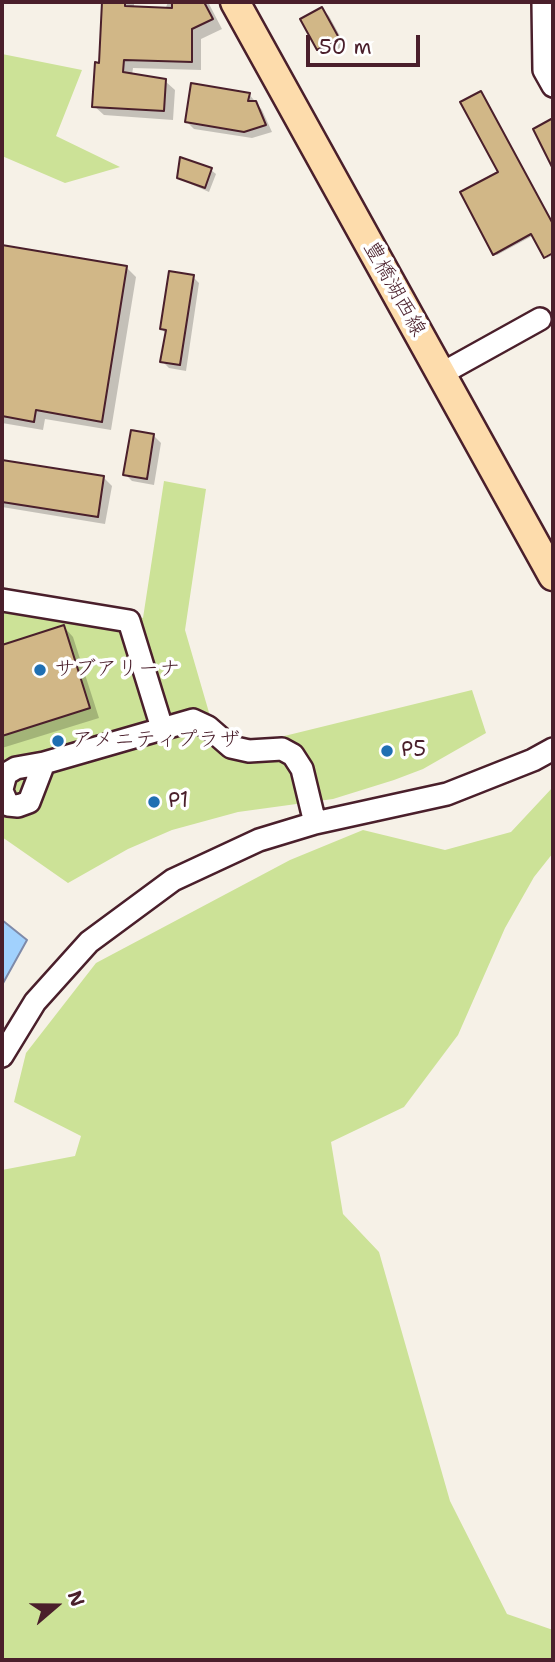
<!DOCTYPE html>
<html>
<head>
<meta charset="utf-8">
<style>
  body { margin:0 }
  #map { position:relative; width:555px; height:1662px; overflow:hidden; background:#f6f1e7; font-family:"Shantell Sans",sans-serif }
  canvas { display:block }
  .frame { position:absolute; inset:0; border:4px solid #4a1f2b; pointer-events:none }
  .north { position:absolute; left:21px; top:1571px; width:70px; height:70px; -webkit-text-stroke:5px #fff; paint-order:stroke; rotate:70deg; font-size:19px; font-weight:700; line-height:28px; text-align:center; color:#4a1f2b }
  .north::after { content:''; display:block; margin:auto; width:24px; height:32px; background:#4a1f2b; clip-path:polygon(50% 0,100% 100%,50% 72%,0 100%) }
  .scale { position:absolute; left:306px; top:35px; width:114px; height:32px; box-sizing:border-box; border:4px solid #4a1f2b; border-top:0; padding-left:9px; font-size:21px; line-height:24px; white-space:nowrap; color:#4a1f2b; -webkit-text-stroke:5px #fff; paint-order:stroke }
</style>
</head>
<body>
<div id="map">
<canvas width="555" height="1662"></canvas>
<div class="frame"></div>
<div class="north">N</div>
<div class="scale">50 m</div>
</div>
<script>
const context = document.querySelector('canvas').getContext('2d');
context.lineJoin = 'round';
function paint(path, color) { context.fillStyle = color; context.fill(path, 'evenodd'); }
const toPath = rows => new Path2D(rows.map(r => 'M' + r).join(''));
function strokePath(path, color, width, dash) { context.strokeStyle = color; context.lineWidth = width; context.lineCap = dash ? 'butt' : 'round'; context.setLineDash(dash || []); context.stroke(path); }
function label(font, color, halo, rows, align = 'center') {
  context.font = font + ' "Shantell Sans","Klee One",sans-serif'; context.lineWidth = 7; context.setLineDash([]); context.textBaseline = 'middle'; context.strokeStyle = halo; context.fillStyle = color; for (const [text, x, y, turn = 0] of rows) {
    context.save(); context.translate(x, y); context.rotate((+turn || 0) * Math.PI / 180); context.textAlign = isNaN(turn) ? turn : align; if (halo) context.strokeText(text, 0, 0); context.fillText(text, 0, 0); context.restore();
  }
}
const green = toPath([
  [2,54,82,70,56,136,120,167,65,183,2,156],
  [164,481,206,489,185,630,210,716,235,739,249,742,268,740,472,690,486,733,423,769,394,780,333,799,238,812,172,830,128,849,68,883,2,837,2,594,143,618],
  [553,787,553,853,534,877,505,928,458,1035,404,1107,331,1142,343,1214,379,1252,450,1501,507,1614,553,1630,553,1660,2,1660,2,1170,75,1156,81,1136,14,1102,26,1053,96,963,290,860,363,830,445,850,511,832]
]);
const water = toPath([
  [2,920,27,940,2,985,2,920]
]);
const shadow = toPath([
  [104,2,134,2,134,8,165,10,168,2,208,2,222,29,201,39,201,70,133,68,132,75,165,81,175,90,173,120,104,115,94,106,100,65],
  [322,9,329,16,345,45,326,56,319,49,302,20],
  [249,94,262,110,272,132,252,138,194,129,187,122],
  [482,95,553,226,553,255,547,258,534,235,497,255,495,254,500,172],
  [211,170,216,174,209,192,184,181,179,177],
  [2,247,127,268,136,277,111,430,45,419,43,430,2,423],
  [193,277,199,283,186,371,169,368,162,361,167,334,161,329],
  [153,435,161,443,154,485,132,481,125,474],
  [2,462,104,478,112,486,105,524,2,507],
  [64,627,73,637,99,718,2,748,2,646]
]);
const building = toPath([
  [102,2,125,2,125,6,172,8,172,2,204,2,213,19,192,29,192,62,124,60,123,72,166,79,164,111,92,107,95,62,99,63,102,2],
  [322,7,339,38,317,50,300,19,322,7],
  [191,83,250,93,248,101,256,101,266,125,244,132,185,122,191,83],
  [481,91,553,224,553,253,544,258,531,234,493,255,460,192,498,172,460,102,481,91],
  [553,118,553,169,533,129,553,118],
  [180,157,212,168,205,188,177,178,180,157],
  [2,245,127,266,102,422,36,410,34,422,2,416,2,245],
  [169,271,194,275,180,365,160,362,166,330,160,329,169,271],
  [131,430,154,434,147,479,123,475,131,430],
  [2,460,104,476,98,517,2,502,2,460],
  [64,625,90,708,2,736,2,645,64,625]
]);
const minor = toPath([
  [543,2,544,70,553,86],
  [441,374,540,319],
  [2,600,129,621,162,728],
  [2,789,6,774,16,768,44,763,193,720,208,727,231,747,249,751,282,749,293,755,302,769,315,823],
  [2,791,8,805,18,806,29,802,44,763],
  [2,1056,35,1002,89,942,173,880,259,840,315,823,447,794,533,760,553,749]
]);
const major = toPath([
  [235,2,553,576]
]);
const markers = [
  [40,670,7,"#1f6fb2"],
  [58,741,7,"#1f6fb2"],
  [387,751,7,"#1f6fb2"],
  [154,802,7,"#1f6fb2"]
];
const streetNames = [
  ["豊橋湖西線",394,289,61]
];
const poiNames = [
  ["サブアリーナ",54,670],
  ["アメニティプラザ",72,741],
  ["P5",401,751],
  ["P1",168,802]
];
paint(green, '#cce297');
paint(water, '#a1d1fd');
strokePath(water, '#7e8aa9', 2);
paint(shadow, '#0003');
paint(building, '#d1b787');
strokePath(building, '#4a1f2b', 2);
strokePath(minor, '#4a1f2b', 26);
strokePath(major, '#4a1f2b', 33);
strokePath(minor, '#fff', 21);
strokePath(major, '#fddcac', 28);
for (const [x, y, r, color] of markers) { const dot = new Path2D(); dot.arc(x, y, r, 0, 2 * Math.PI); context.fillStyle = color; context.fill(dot); strokePath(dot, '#fff', 2.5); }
label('21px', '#4a1f2b', '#fff', streetNames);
label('21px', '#4a1f2b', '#fff', poiNames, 'left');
</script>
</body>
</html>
